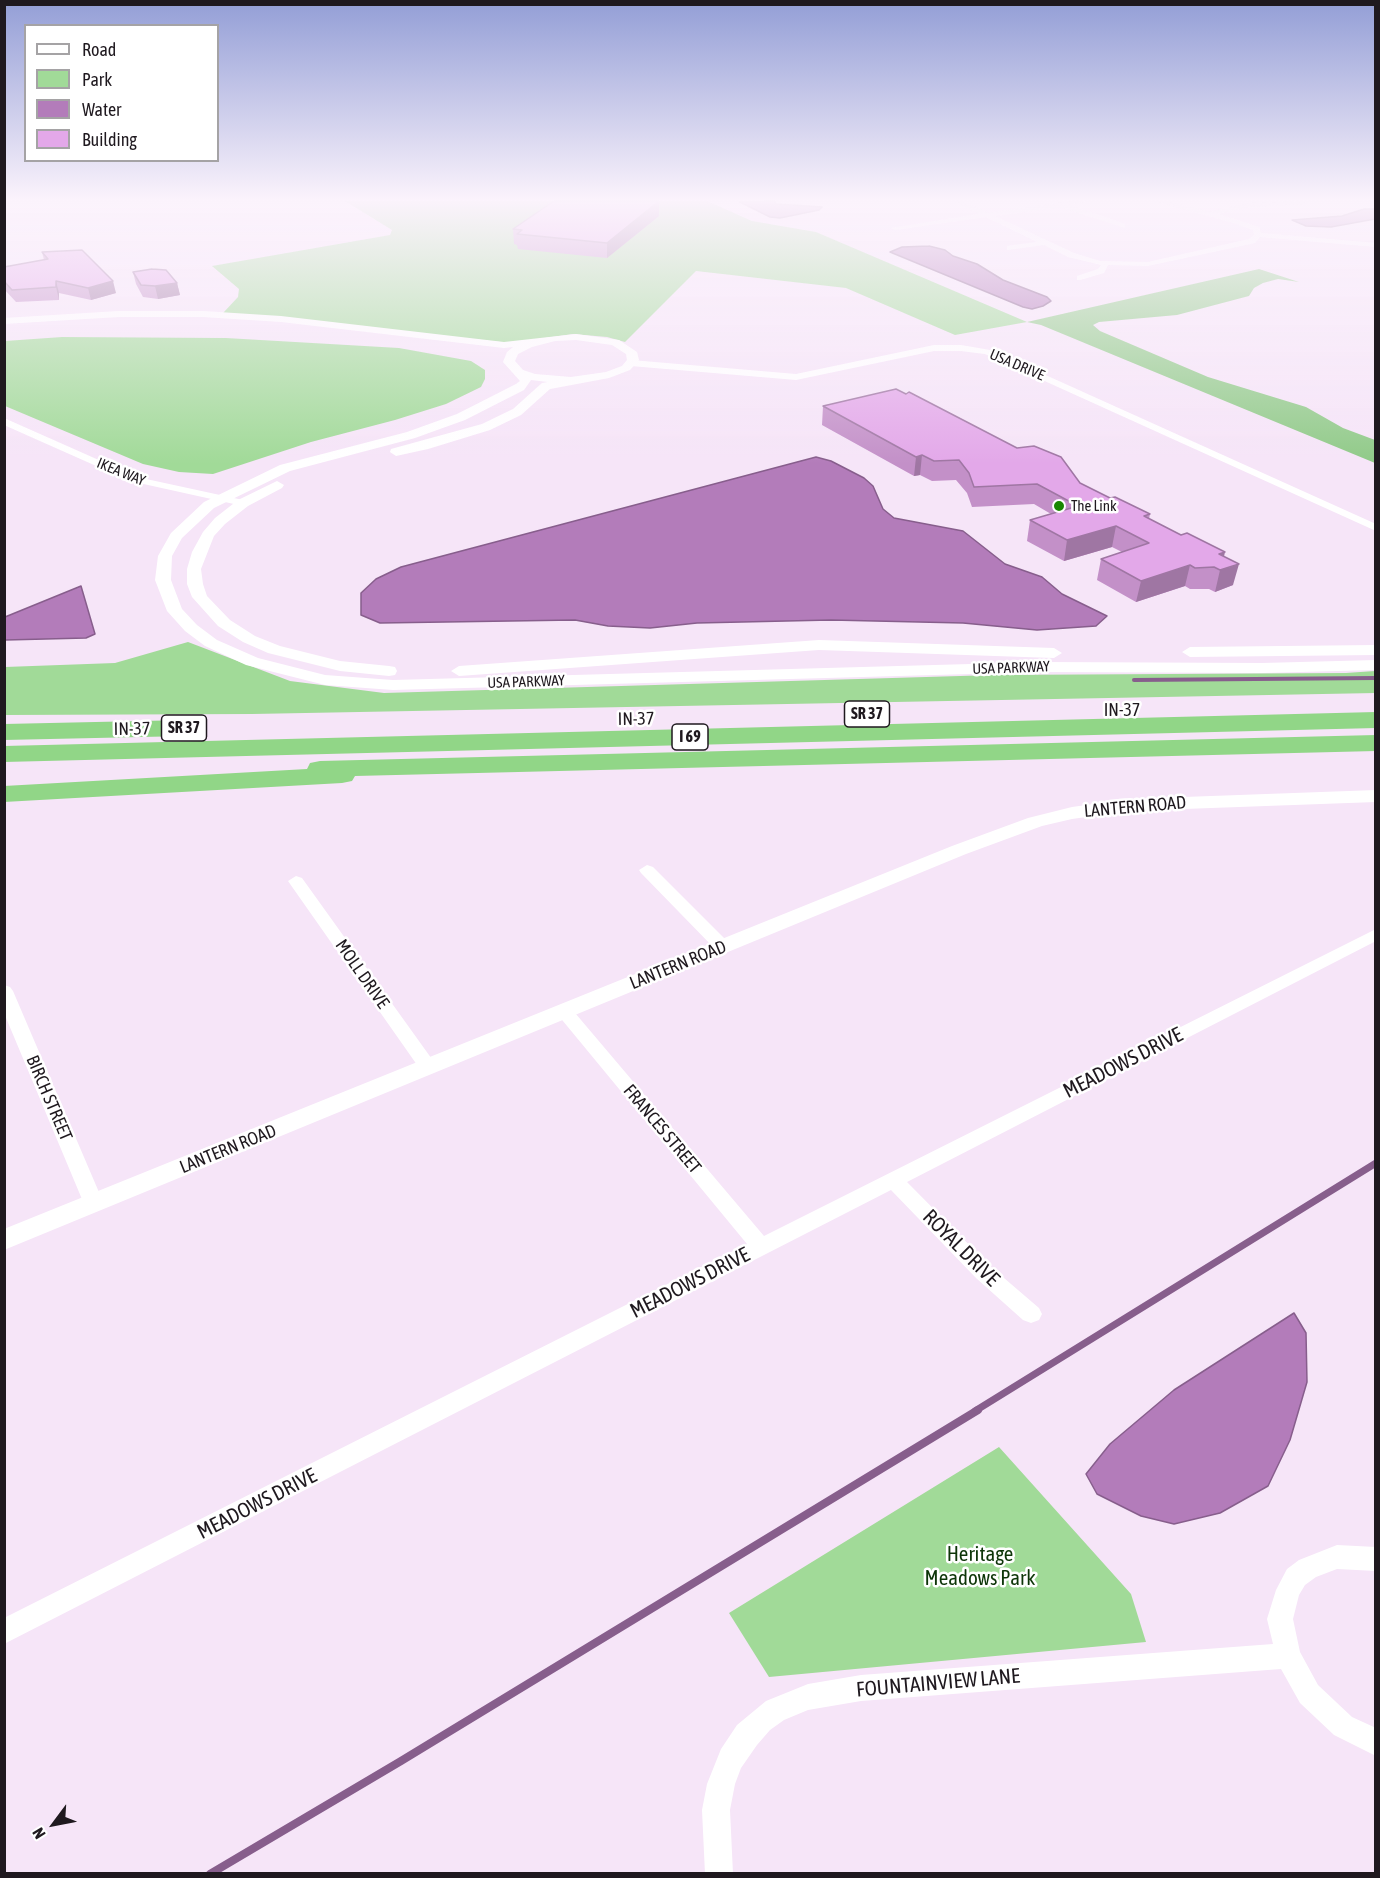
<!DOCTYPE html>
<html>
<head>
<meta charset="utf-8">
<style>
  body { margin:0 }
  #map { position:relative; width:1380px; height:1878px; overflow:hidden; background:#f6e5f8; font-family:"Asap Condensed",sans-serif }
  canvas { display:block }
  .frame { position:absolute; inset:0; border:6px solid #1f191f; pointer-events:none }
  .legend { position:absolute; left:24px; top:24px; width:195px; height:138px; box-sizing:border-box; background:#fff; border:2px solid #a5a3a5; margin:0; padding:8px 10px; list-style:none; font-size:18px; color:#1f191f }
  .legend li { display:flex; align-items:center; gap:12px; height:30px }
  .legend b { width:30px; border:2px solid #a5a3a5 }
  .north { position:absolute; left:24px; top:1794px; width:60px; height:60px; -webkit-text-stroke:4px #fff; paint-order:stroke; rotate:238deg; font-size:16px; font-weight:700; line-height:24px; text-align:center; color:#1f191f }
  .north::after { content:''; display:block; margin:auto; width:21px; height:27px; background:#1f191f; clip-path:polygon(50% 0,100% 100%,50% 72%,0 100%) }
</style>
</head>
<body>
<div id="map">
<canvas width="1380" height="1878"></canvas>
<div class="frame"></div>
<ul class="legend">
<li><b style="height:8px;background:#fff"></b>Road</li>
<li><b style="height:16px;background:#a1da98"></b>Park</li>
<li><b style="height:16px;background:#b37cba"></b>Water</li>
<li><b style="height:16px;background:#e3a8e9"></b>Building</li>
</ul>
<div class="north">N</div>
</div>
<script>
const context = document.querySelector('canvas').getContext('2d');
context.lineJoin = 'round';
function paint(path, color) { context.fillStyle = color; context.fill(path, 'evenodd'); }
const toPath = rows => new Path2D(rows.map(r => 'M' + r).join(''));
function strokePath(path, color, width, dash) { context.strokeStyle = color; context.lineWidth = width; context.lineCap = dash ? 'butt' : 'round'; context.setLineDash(dash || []); context.stroke(path); }
function label(font, color, halo, rows, align = 'center') {
  context.font = font + ' "Asap Condensed",sans-serif'; context.lineWidth = 5; context.setLineDash([]); context.textBaseline = 'middle'; context.strokeStyle = halo; context.fillStyle = color; for (const [text, x, y, turn = 0] of rows) {
    context.save(); context.translate(x, y); context.rotate((+turn || 0) * Math.PI / 180); context.textAlign = isNaN(turn) ? turn : align; if (halo) context.strokeText(text, 0, 0); context.fillText(text, 0, 0); context.restore();
  }
}
const green = toPath([
  [345,201,707,201,752,221,816,232,1027,322,955,335,846,288,696,271,625,342,607,337,573,334,510,343,223,313,238,297,239,289,212,266,390,235,392,230],
  [62,337,226,338,399,348,471,361,485,370,485,379,481,387,446,404,395,420,311,442,213,474,179,472,143,464,5,406,5,341],
  [188,642,290,681,384,693,994,675,1346,673,1375,671,1376,693,252,714,5,715,5,667,115,663],
  [999,1447,1131,1594,1146,1642,769,1677,729,1613]
]);
const forest = toPath([
  [1259,269,1299,282,1278,279,1263,283,1254,288,1249,296,1177,315,1099,322,1093,325,1100,331,1208,377,1306,407,1343,428,1375,440,1375,463,1041,325,1027,322]
]);
const water = toPath([
  [774,201,776,204,822,207,819,210,780,218,770,217,740,202,774,201],
  [1364,209,1375,209,1375,219,1331,227,1306,226,1292,220,1342,216,1364,209],
  [929,246,945,250,953,256,977,264,1003,280,1047,297,1051,301,1043,306,1032,309,1023,307,890,252,902,247,929,246],
  [816,457,831,461,864,478,873,486,883,509,894,518,963,531,1005,564,1042,577,1062,594,1107,616,1096,626,1037,630,963,623,831,620,697,623,650,628,608,626,575,620,380,623,361,615,361,593,376,579,401,567,816,457],
  [81,586,95,634,86,638,5,640,5,617,81,586],
  [1294,1313,1306,1333,1307,1382,1290,1440,1268,1486,1220,1513,1174,1524,1141,1516,1097,1494,1086,1474,1110,1444,1174,1390,1294,1313]
]);
const streamFar2 = toPath([
  [1134,680,1376,678]
]);
const streamFar1 = toPath([
  [975,1411,1376,1163]
]);
const stream = toPath([
  [210,1874,401,1761,978,1410]
]);
const minor = toPath([
  [955,201,963,201,988,213,1071,201,1088,201,1069,205,1125,224,1125,228,1061,207,995,216,1074,253,1100,261,1148,262,1249,239,1254,235,1253,230,1237,224,1155,201,1166,201,1210,212,1248,203,1306,201,1303,204,1248,207,1218,214,1259,227,1261,233,1376,243,1376,247,1260,237,1255,243,1148,266,1108,265,1104,273,1080,280,1077,280,1077,276,1098,269,1101,265,1068,257,1044,245,1007,250,1007,246,1037,242,986,217,895,230,891,228,979,214,955,201],
  [934,345,961,345,990,350,1376,524,1376,531,985,354,961,351,934,351,796,380,631,366,627,363,631,360,796,374,934,345],
  [4,418,137,477,243,500,248,503,243,506,130,481,4,425,4,418],
  [647,865,653,867,729,943,731,947,729,951,717,951,641,873,639,870,647,865],
  [296,876,302,878,434,1062,437,1067,434,1072,428,1073,422,1072,288,881,296,876],
  [1376,929,1376,941,907,1182,990,1266,1039,1308,1042,1314,1039,1320,1031,1323,1023,1320,976,1278,891,1190,4,1644,4,1618,747,1244,558,1015,555,1011,558,1007,570,1007,764,1236,1376,929],
  [4,985,10,987,13,991,104,1204,101,1209,94,1212,87,1209,84,1204,4,1013,4,985],
  [1337,1545,1376,1547,1376,1571,1337,1569,1316,1577,1305,1585,1299,1595,1293,1619,1300,1652,1318,1685,1352,1717,1376,1728,1376,1756,1334,1735,1300,1703,1281,1669,861,1701,808,1710,784,1720,770,1730,757,1745,741,1768,735,1784,730,1810,733,1874,705,1874,702,1810,707,1784,721,1749,737,1725,766,1701,808,1684,861,1675,1273,1644,1267,1619,1276,1590,1287,1569,1299,1560,1337,1545]
]);
const tertiary = toPath([
  [119,311,203,311,281,316,504,342,576,334,619,340,637,352,639,360,630,370,609,378,550,389,521,415,490,430,428,449,396,456,390,452,391,449,482,424,513,409,542,383,548,382,531,380,524,390,465,420,415,438,290,471,214,508,182,538,172,556,171,580,182,609,197,625,217,640,258,658,325,675,393,680,1043,662,1262,663,1376,660,1376,670,1262,673,1043,672,393,690,325,685,246,665,205,646,185,631,167,611,155,580,158,556,171,533,204,502,280,465,407,432,457,414,516,384,520,381,503,362,507,352,513,347,504,348,281,322,203,317,119,317,4,324,4,318,119,311],
  [576,340,612,345,626,354,627,360,622,366,606,372,571,377,535,374,523,370,515,361,518,354,532,347,555,341,576,340],
  [277,481,284,485,282,488,248,506,225,524,214,536,201,569,203,584,207,596,230,620,255,636,280,646,340,661,389,666,395,667,397,671,395,675,389,676,340,671,268,653,243,642,218,626,192,597,187,584,187,569,192,552,203,532,215,518,238,500,277,481],
  [819,640,1054,648,1062,653,1054,658,819,650,459,676,451,671,459,666,819,640],
  [1376,645,1376,655,1190,657,1182,652,1190,647,1376,645],
  [1376,790,1376,802,1129,811,1072,819,1042,826,966,854,4,1250,4,1229,952,846,1028,818,1072,807,1129,799,1376,790]
]);
const motorway = toPath([
  [1376,712,1376,728,4,762,4,746,1376,712],
  [187,720,196,722,200,728,196,734,187,736,4,740,4,724,187,720],
  [1376,735,1376,751,355,776,352,781,342,783,4,802,4,786,307,769,310,763,320,761,1376,735]
]);
const wall = toPath([
  [659,216,607,258,518,249,517,245,514,244,513,229],
  [42,252,116,293,91,300,59,293,59,300,16,302,4,289,4,267,44,260],
  [133,272,177,283,180,295,158,299,143,297,136,284],
  [823,406,1080,483,1110,498,1150,514,1149,519,1224,557,1233,585,1215,592,1209,589,1190,589,1185,586,1136,602,1097,580,1101,559,1122,552,1112,547,1064,561,1027,541,1030,520,1051,514,1034,504,972,507,967,493,956,480,932,481,920,475,914,476,822,425]
]);
const shadedWall = toPath([
  [659,201,659,216,607,258,607,243],
  [56,281,59,293,59,300,56,287],
  [113,281,116,293,91,300,88,288],
  [177,283,180,295,158,299,155,286],
  [922,455,920,475,914,476,916,457],
  [1116,526,1112,547,1064,561,1067,540],
  [1225,552,1221,570,1239,564,1233,585,1215,592,1220,570,1219,554],
  [1190,565,1185,586,1136,602,1141,581]
]);
const building = toPath([
  [554,201,659,201,607,243,517,234,522,230,513,229,554,201],
  [82,250,113,281,88,288,56,281,56,287,12,290,4,281,4,267,48,259,42,252,82,250],
  [152,269,166,270,177,283,155,286,141,285,133,272,152,269],
  [896,389,906,394,909,392,1017,448,1034,446,1061,457,1080,483,1110,498,1115,497,1150,514,1144,516,1181,535,1187,533,1225,552,1219,554,1239,564,1220,570,1214,567,1195,568,1190,565,1141,581,1101,559,1149,543,1116,526,1067,540,1030,520,1078,506,1037,484,974,487,969,473,959,460,934,461,922,455,916,457,823,406,896,389]
]);
const markers = [
  [1059,506,6,"#198701"]
];
const farStreetnames = [
  ["USA DRIVE",1017,365,23],
  ["IKEA WAY",121,472,22],
  ["USA PARKWAY",1011,668,-2],
  ["USA PARKWAY",526,682,-2]
];
const farPoinames = [
  ["The Link",1071,506]
];
const shields = [
  [867,714,45],
  [184,728,45],
  [690,737,36]
];
const shieldNames = [
  ["SR 37",867,714],
  ["SR 37",184,728],
  ["I 69",690,737]
];
const streetNames = [
  ["IN-37",1122,710],
  ["IN-37",636,719,-1],
  ["IN-37",132,729,-1],
  ["LANTERN ROAD",1135,807,-5],
  ["LANTERN ROAD",678,965,-22],
  ["MOLL DRIVE",362,974,55],
  ["BIRCH STREET",49,1098,67],
  ["FRANCES STREET",662,1129,50],
  ["LANTERN ROAD",228,1149,-22]
];
const nearStreetnames = [
  ["MEADOWS DRIVE",1123,1063,-27],
  ["ROYAL DRIVE",961,1248,45],
  ["MEADOWS DRIVE",690,1283,-27],
  ["MEADOWS DRIVE",257,1504,-27],
  ["FOUNTAINVIEW LANE",938,1683,-5]
];
const nearParknames = [
  ["Heritage",980,1554],
  ["Meadows Park",980,1578]
];
paint(green, '#a1da98');
paint(forest, '#90ca88');
paint(water, '#b37cba');
strokePath(water, '#875e8c', 1.5);
strokePath(streamFar2, '#875e8c', 4);
strokePath(streamFar1, '#875e8c', 7);
strokePath(stream, '#875e8c', 8);
paint(minor, '#fff');
paint(tertiary, '#fff');
paint(motorway, '#91d687');
paint(wall, '#c390c8');
paint(shadedWall, '#9f76a3');
paint(building, '#e3a8e9');
strokePath(building, '#9f76a3', 1.5);
const sky = context.createLinearGradient(0, 0, 0, 464);
sky.addColorStop(0, '#939ed6');
sky.addColorStop(0.43, '#fbf3fc');
sky.addColorStop(1, '#fbf3fc00');
context.fillStyle = sky;
context.fillRect(0, 0, 1380, 464);
for (const [x, y, r, color] of markers) { const dot = new Path2D(); dot.arc(x, y, r, 0, 2 * Math.PI); context.fillStyle = color; context.fill(dot); strokePath(dot, '#fff', 2); }
label('15px', '#1f191f', '#fff', farStreetnames);
label('15px', '#1f191f', '#fff', farPoinames, 'left');
for (const [x, y, w] of shields) { const box = new Path2D(); box.roundRect(x - w / 2, y - 13, w, 26, 4.5); context.fillStyle = '#fff'; context.fill(box); strokePath(box, '#1f191f', 1.5); }
label('bold 16px', '#1f191f', null, shieldNames);
label('18px', '#1f191f', '#fff', streetNames);
label('21px', '#1f191f', '#fff', nearStreetnames);
label('21px', '#0d3508', '#fff', nearParknames);
</script>
</body>
</html>
